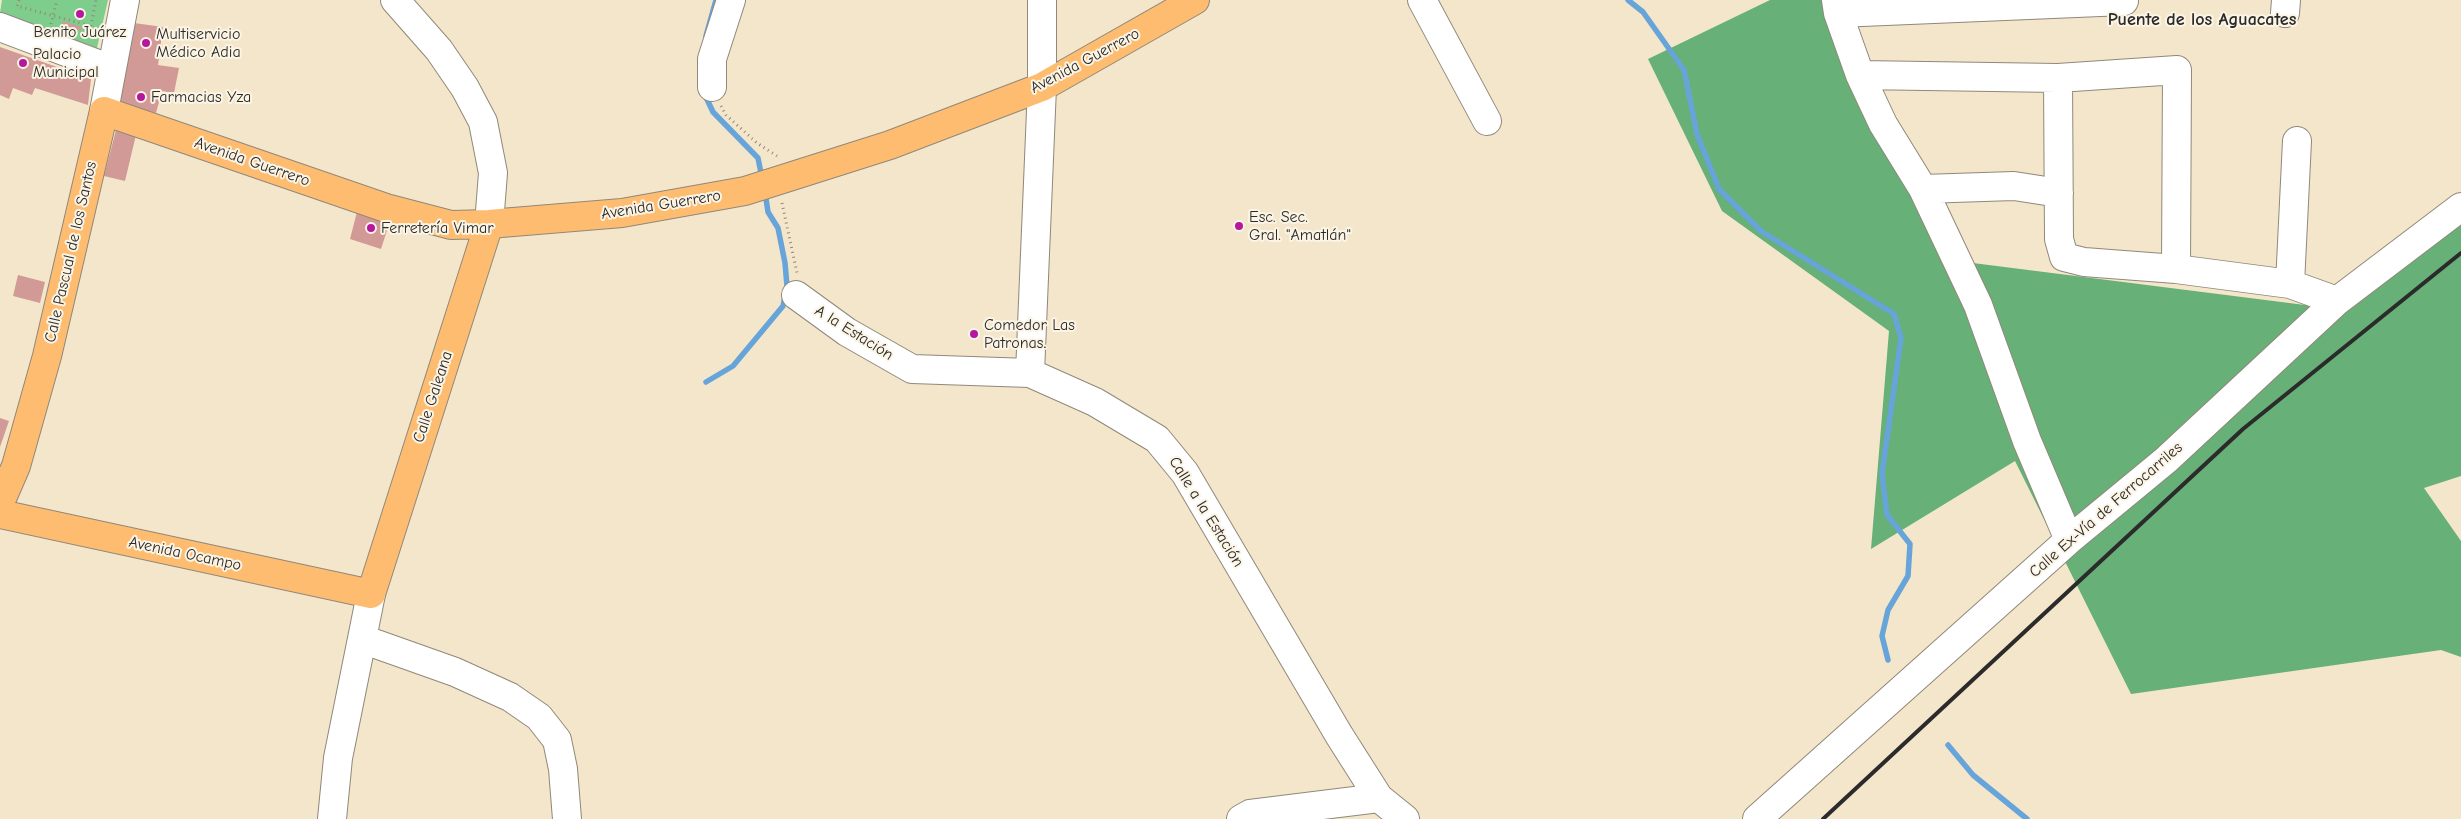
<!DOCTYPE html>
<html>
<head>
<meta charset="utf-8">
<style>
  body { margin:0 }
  canvas { display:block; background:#f4e6ca }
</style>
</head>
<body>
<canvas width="2461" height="819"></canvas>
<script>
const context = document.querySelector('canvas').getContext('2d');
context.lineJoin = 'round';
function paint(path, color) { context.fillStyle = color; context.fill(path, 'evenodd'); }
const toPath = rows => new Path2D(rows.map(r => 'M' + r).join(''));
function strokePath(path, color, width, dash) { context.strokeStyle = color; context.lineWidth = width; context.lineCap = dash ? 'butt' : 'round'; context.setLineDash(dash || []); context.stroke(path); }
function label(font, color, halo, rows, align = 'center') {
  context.font = font + ' "Comic Neue",sans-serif'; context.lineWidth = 4; context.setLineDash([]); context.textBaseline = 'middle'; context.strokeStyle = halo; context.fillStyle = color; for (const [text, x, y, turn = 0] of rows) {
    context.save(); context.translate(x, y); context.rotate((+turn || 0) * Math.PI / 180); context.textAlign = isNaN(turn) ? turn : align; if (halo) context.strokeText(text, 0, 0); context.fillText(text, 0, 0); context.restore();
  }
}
const green = toPath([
  [2,0,108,0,97,48,0,13]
]);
const forest = toPath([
  [1770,0,1839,0,1965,262,2305,305,2461,205,2461,476,2424,488,2461,541,2461,657,2441,650,2131,694,2015,461,1871,549,1889,331,1722,211,1648,59]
]);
const stream = toPath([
  [1628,0,1643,12,1684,70,1697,134,1719,189,1761,231,1894,314,1901,338,1882,474,1887,515,1910,544,1908,576,1888,610,1882,636,1888,660],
  [706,36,716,0],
  [704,93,713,112,758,158,762,178],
  [706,382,733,366,783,306,787,286,785,263,778,228,768,212,765,192],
  [1948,745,1973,775,2027,819]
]);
const building = toPath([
  [63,21,82,27,81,31,62,24],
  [134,23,163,27,158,65,179,68,174,93,162,91,156,113,120,103],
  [0,47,91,79,88,105,35,88,32,95,13,88,9,99,0,95],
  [116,130,136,135,125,181,104,176],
  [358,208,391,218,381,249,350,239],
  [18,275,45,282,40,303,13,296],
  [0,418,9,421,0,447]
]);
const path = toPath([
  [19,0,17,6,91,26],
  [51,24,57,0],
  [91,36,91,26,96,0],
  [721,106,726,115,757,143,777,156],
  [782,203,797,273]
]);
const minor = toPath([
  [395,0,439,50,465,88,483,122,493,173,489,224],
  [1422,0,1487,121],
  [1836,0,1838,13,1860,75,1883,124,1923,189,1978,305,2027,441,2069,540],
  [1838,13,2124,1],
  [2285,13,2286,0],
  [0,27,111,69],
  [1860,75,2058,78,2177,70,2176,269],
  [2058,78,2059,239,2064,257,2084,262,2176,269,2290,284,2337,301],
  [712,87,712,59,731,0],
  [104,111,125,0],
  [1923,189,2014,186,2059,193],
  [2290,284,2297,141],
  [796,295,847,332,912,369,1030,373,1095,402,1157,439,1185,473,1339,735,1379,798,1405,819],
  [1030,373,1042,87,1042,0],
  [362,639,455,672,510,697,539,717,557,740,563,769,567,819],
  [332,819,338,758,371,594],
  [1241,819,1250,814,1379,798],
  [1757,819,2069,540,2166,460,2337,301,2461,207]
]);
const major = toPath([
  [0,498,3,496,16,466,47,356,104,111,386,208,451,225,489,224,622,213,745,191,890,145,1042,87,1195,0],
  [0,514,371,594,489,224]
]);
const rail = toPath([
  [1823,819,2243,429,2461,253]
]);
const markers = [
  [80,14,5,"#b5179e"],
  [146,43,5,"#b5179e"],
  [23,63,5,"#b5179e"],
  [141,97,5,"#b5179e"],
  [1239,226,5,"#b5179e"],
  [371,228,5,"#b5179e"],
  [974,334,5,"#b5179e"]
];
const poiNames = [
  ["Benito Juárez",80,32,"center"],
  ["Multiservicio",156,34],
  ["Médico Adia",156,52],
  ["Palacio",33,54],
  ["Municipal",33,72],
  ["Farmacias Yza",151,97],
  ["Esc. Sec.",1249,217],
  ["Gral. \"Amatlán\"",1249,235],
  ["Ferretería Vimar",381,228],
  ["Comedor Las",984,325],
  ["Patronas.",984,343]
];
const streetNames = [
  ["Avenida Guerrero",1085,61,-28],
  ["Avenida Guerrero",252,162,19],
  ["Avenida Guerrero",661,205,-9],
  ["Calle Pascual de los Santos",71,252,-77],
  ["A la Estación",854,333,32],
  ["Calle Galeana",433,397,-72],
  ["Calle Ex-Vía de Ferrocarriles",2106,510,-41],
  ["Calle a la Estación",1206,512,58],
  ["Avenida Ocampo",185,554,12]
];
const neighbourhoodNames = [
  ["Puente de los Aguacates",2202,20]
];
paint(green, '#7fcd8c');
paint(forest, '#67b078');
strokePath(stream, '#67a4d9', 5.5);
paint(building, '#d29a96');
strokePath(minor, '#90887a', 30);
strokePath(major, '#90887a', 30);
strokePath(path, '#90887a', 3, [1, 4]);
strokePath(minor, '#fff', 28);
strokePath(major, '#febc70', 28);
strokePath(rail, '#2b2b2b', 4);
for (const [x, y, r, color] of markers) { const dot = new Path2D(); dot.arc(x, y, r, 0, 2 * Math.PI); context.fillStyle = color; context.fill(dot); strokePath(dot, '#fcf5e5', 2); }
label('16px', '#2b2b2b', '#fcf5e5', poiNames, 'left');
label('16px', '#2b2b2b', '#fcf5e5', streetNames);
label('bold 18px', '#2b2b2b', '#fcf5e5', neighbourhoodNames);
</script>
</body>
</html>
